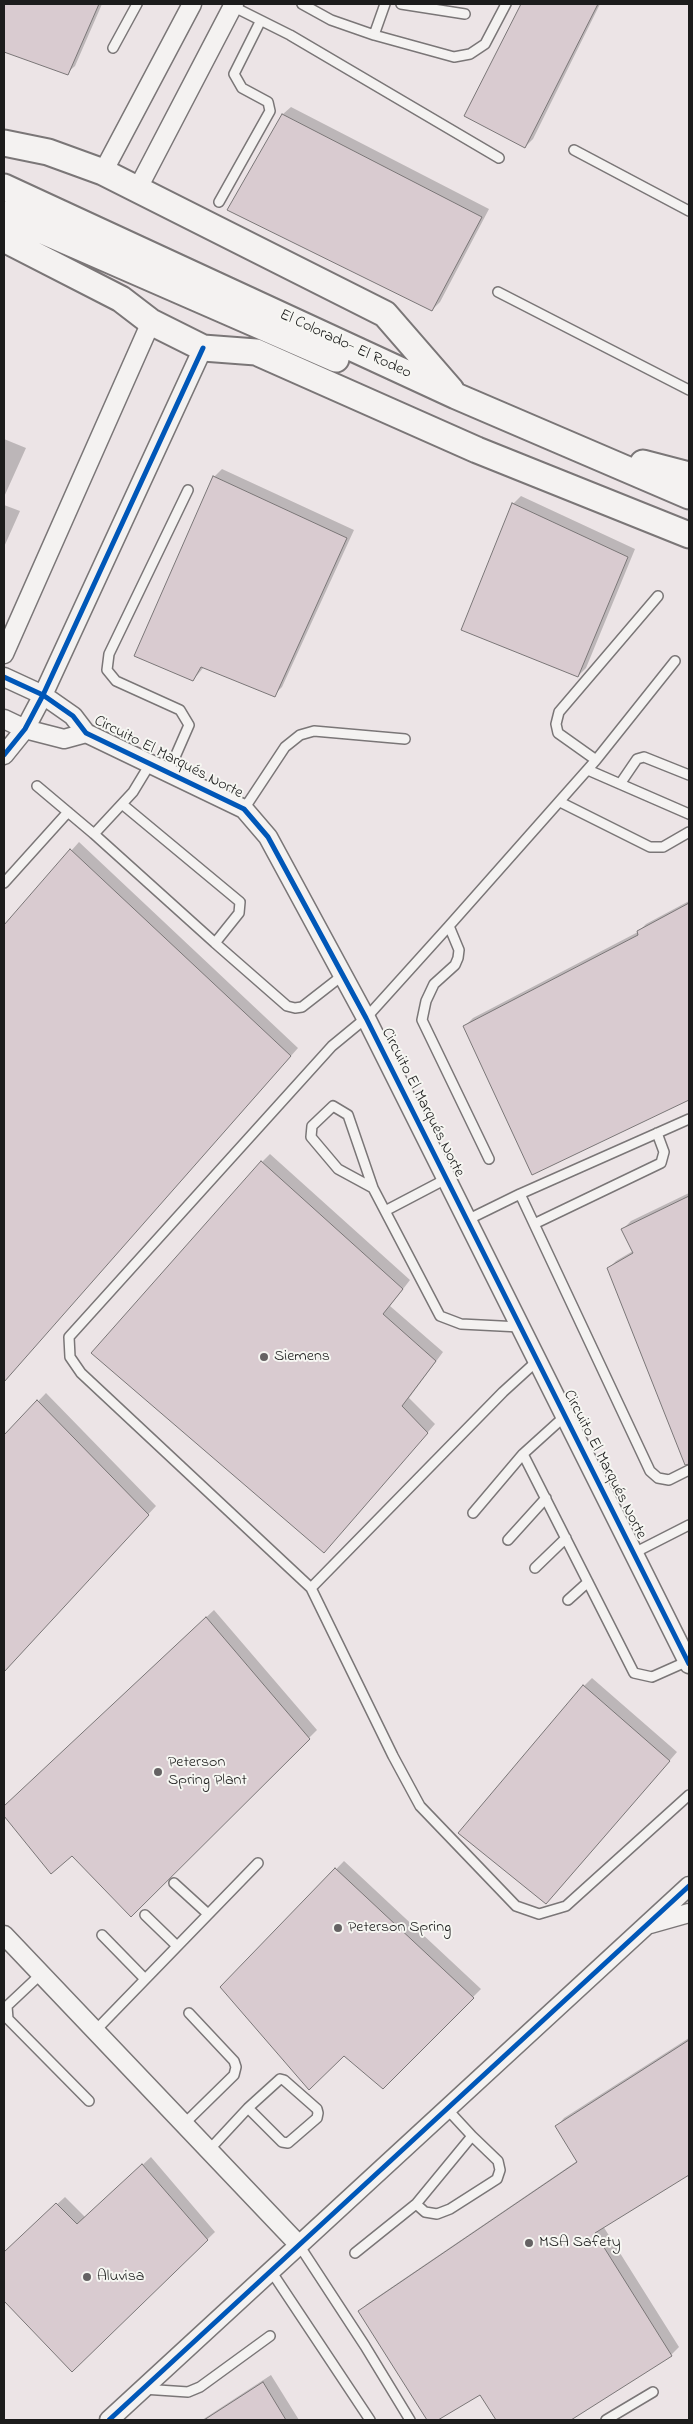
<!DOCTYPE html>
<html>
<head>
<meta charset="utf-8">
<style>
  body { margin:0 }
  #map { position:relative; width:693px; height:2424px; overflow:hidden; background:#ece4e6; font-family:"Indie Flower",sans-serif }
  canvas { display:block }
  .frame { position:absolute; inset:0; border:5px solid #1c1c1c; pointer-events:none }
</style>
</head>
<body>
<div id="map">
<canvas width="693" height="2424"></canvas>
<div class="frame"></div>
</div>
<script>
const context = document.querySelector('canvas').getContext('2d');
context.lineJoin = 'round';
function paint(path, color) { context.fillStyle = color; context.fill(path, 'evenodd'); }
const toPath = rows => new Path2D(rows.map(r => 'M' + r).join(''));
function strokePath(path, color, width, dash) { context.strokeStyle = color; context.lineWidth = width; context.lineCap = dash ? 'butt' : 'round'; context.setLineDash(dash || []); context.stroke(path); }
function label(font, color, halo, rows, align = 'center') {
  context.font = font + ' "Indie Flower",sans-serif'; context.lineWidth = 4; context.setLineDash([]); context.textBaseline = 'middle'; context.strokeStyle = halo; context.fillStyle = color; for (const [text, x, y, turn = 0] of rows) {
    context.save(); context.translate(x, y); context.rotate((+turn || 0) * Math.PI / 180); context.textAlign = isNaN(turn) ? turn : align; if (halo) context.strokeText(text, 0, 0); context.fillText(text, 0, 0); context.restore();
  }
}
const shadow = toPath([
  [4,4,102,4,75,66,67,73,4,51],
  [522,4,600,4,533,139,525,147,466,116],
  [291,107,489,209,440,302,432,310,283,114],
  [4,439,26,448,4,497],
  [222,469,354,530,282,687,274,695,204,667,193,680,214,477],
  [521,496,635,549,586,668,578,676,513,504],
  [4,505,20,511,4,547],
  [79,842,298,1048,4,1381,4,927],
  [689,901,689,1099,532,1173,465,1026,473,1018,638,932,646,924],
  [270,1154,410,1280,390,1306,443,1352,409,1398,435,1424,332,1543,262,1162],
  [689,1193,689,1454,683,1457,608,1269,616,1261,633,1251,623,1229,631,1221],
  [46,1393,156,1506,4,1671,4,1437],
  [214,1610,317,1730,131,1915,72,1854,51,1872,4,1815,4,1807],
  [592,1678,677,1752,554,1895,584,1686],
  [344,1861,481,1989,383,2087,344,2054,222,1987],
  [689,2038,689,2173,603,2226,679,2347,671,2355,568,2420,497,2420,481,2393,436,2420,429,2420,359,2312,367,2304,577,2161,557,2126,564,2118],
  [151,2157,215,2232,72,2370,4,2299,4,2253,65,2197,86,2218],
  [271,2375,299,2420,202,2420]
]);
const building = toPath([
  [4,4,99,4,68,75,4,52,4,4],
  [521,4,598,4,525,148,464,116,521,4],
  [282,114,482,217,432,311,227,210,282,114],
  [213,476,347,538,275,697,201,667,193,681,134,656,213,476],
  [512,503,628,557,578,677,461,630,512,503],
  [70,849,291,1056,4,1382,4,925,70,849],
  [689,903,689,1100,532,1175,463,1026,638,935,637,931,689,903],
  [261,1161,403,1289,383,1314,436,1361,402,1406,428,1433,324,1553,91,1353,261,1161],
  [689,1196,689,1464,685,1465,607,1268,633,1253,621,1229,689,1196],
  [37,1400,149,1515,4,1672,4,1435,37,1400],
  [206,1617,310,1739,131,1917,72,1856,51,1874,4,1816,4,1806,206,1617],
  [583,1685,670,1761,546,1904,458,1833,583,1685],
  [335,1868,474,1998,383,2089,344,2056,309,2090,220,1987,335,1868],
  [689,2040,689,2175,595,2233,672,2356,571,2420,496,2420,480,2395,438,2420,427,2420,358,2311,577,2162,555,2126,689,2040],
  [142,2164,208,2240,72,2372,4,2301,4,2252,56,2203,77,2224,142,2164],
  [263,2382,286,2420,204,2420,263,2382]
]);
const lane = toPath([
  [302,4,331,20,374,35,454,57,470,54,485,44,506,4],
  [401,4,465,14],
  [232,6,290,35,499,158],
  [374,35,385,4],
  [113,48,137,4],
  [574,150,689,211],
  [219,202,270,111,268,102,242,88,234,74,260,22],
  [498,292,689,390],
  [596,760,558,733,556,724,559,712,658,596],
  [588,770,689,814],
  [168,773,189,725,180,710,116,681,107,670,109,654,188,490],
  [620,784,637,759,644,757,689,775],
  [37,786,94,834,215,943,239,913,240,902,122,804],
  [560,802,650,847,663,847,689,832],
  [244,809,285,747,300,735,314,731,405,739],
  [94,834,133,792,150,764],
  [4,883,68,812],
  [449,926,459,950,458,958,455,965,434,984,426,1001,422,1020,489,1159],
  [215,943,287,1006,295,1008,302,1007,343,975],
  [373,1188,348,1115,333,1106,312,1126,311,1137,338,1169,373,1188,440,1316,461,1324,520,1327],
  [520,1194,650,1471,658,1478,669,1480,689,1470],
  [385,1211,446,1179],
  [467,1220,520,1194,689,1119],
  [534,1224,661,1163,664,1152,657,1133],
  [537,1361,503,1392,311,1588,81,1373,70,1357,69,1337,332,1046,366,1018,449,926,596,760,675,661],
  [565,1416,523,1454,634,1673,652,1677,688,1661],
  [473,1513,523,1454],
  [508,1540,546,1498],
  [634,1553,689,1525],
  [535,1568,566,1538],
  [311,1588,393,1756,420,1806,516,1906,539,1914,566,1906,689,1795],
  [568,1600,588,1582],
  [174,1883,208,1914],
  [145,1915,177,1946],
  [102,1935,145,1979],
  [41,1974,7,2006,8,2019,89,2101],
  [95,2031,258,1863],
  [184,2124,234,2075,236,2067,234,2061,189,2013],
  [209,2150,248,2108,282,2142,288,2143,317,2118,318,2113,317,2109,284,2080,280,2079,248,2108],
  [416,2204,425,2212,437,2214,450,2209,497,2179,500,2170,498,2161,472,2136],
  [299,2245,365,2346,410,2420],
  [355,2253,416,2204,472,2136,447,2109],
  [271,2271,370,2420],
  [143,2389,188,2392,200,2387,270,2336],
  [606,2420,653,2392]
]);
const street = toPath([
  [103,172,192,4],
  [137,190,234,4],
  [4,654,151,322],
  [4,677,43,695,73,716,86,733,244,809,268,837,366,1018,689,1664],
  [4,719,25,729,64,739,86,733],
  [4,755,25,729,43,695,203,348],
  [650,1924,689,1913],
  [4,1935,299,2245],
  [109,2420,689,1886]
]);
const secondary = toPath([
  [4,143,48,152,103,172,385,314,451,390],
  [4,187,456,396,689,496],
  [4,214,336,359],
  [4,239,121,299,151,322,203,348,256,352,477,450,689,535],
  [643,463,689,475]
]);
const cycleway = toPath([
  [4,677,43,695,73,716,86,733,244,809,268,837,366,1018,689,1664],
  [4,755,25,729,43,695,203,348],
  [109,2420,689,1886]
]);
const markers = [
  [264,1357,5,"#656263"],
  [158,1772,5,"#656263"],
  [338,1928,5,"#656263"],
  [529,2243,5,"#656263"],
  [87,2277,5,"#656263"]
];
const streetNames = [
  ["El Colorado- El Rodeo",345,345,25],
  ["Circuito El Marqués Norte",168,758,27],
  ["Circuito El Marqués Norte",422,1103,63],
  ["Circuito El Marqués Norte",604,1465,63]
];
const poiNames = [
  ["Siemens",274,1357],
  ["Peterson",168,1763],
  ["Spring Plant",168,1781],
  ["Peterson Spring",348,1928],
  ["MSA Safety",539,2243],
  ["Aluvisa",97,2277]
];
paint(shadow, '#0003');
paint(building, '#d9cbd0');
strokePath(building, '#7a7677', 1);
strokePath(lane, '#7a7677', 12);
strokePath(street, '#7a7677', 21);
strokePath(secondary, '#7a7677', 29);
strokePath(lane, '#f4f2f1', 9);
strokePath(street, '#f4f2f1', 18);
strokePath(secondary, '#f4f2f1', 25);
strokePath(cycleway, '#0057b8', 5);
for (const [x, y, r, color] of markers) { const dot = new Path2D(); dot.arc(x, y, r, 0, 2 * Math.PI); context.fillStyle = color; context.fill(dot); strokePath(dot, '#f6f6f2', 2); }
label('16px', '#1c1c1c', '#f6f6f2', streetNames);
label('16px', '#1c1c1c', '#f6f6f2', poiNames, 'left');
</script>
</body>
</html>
